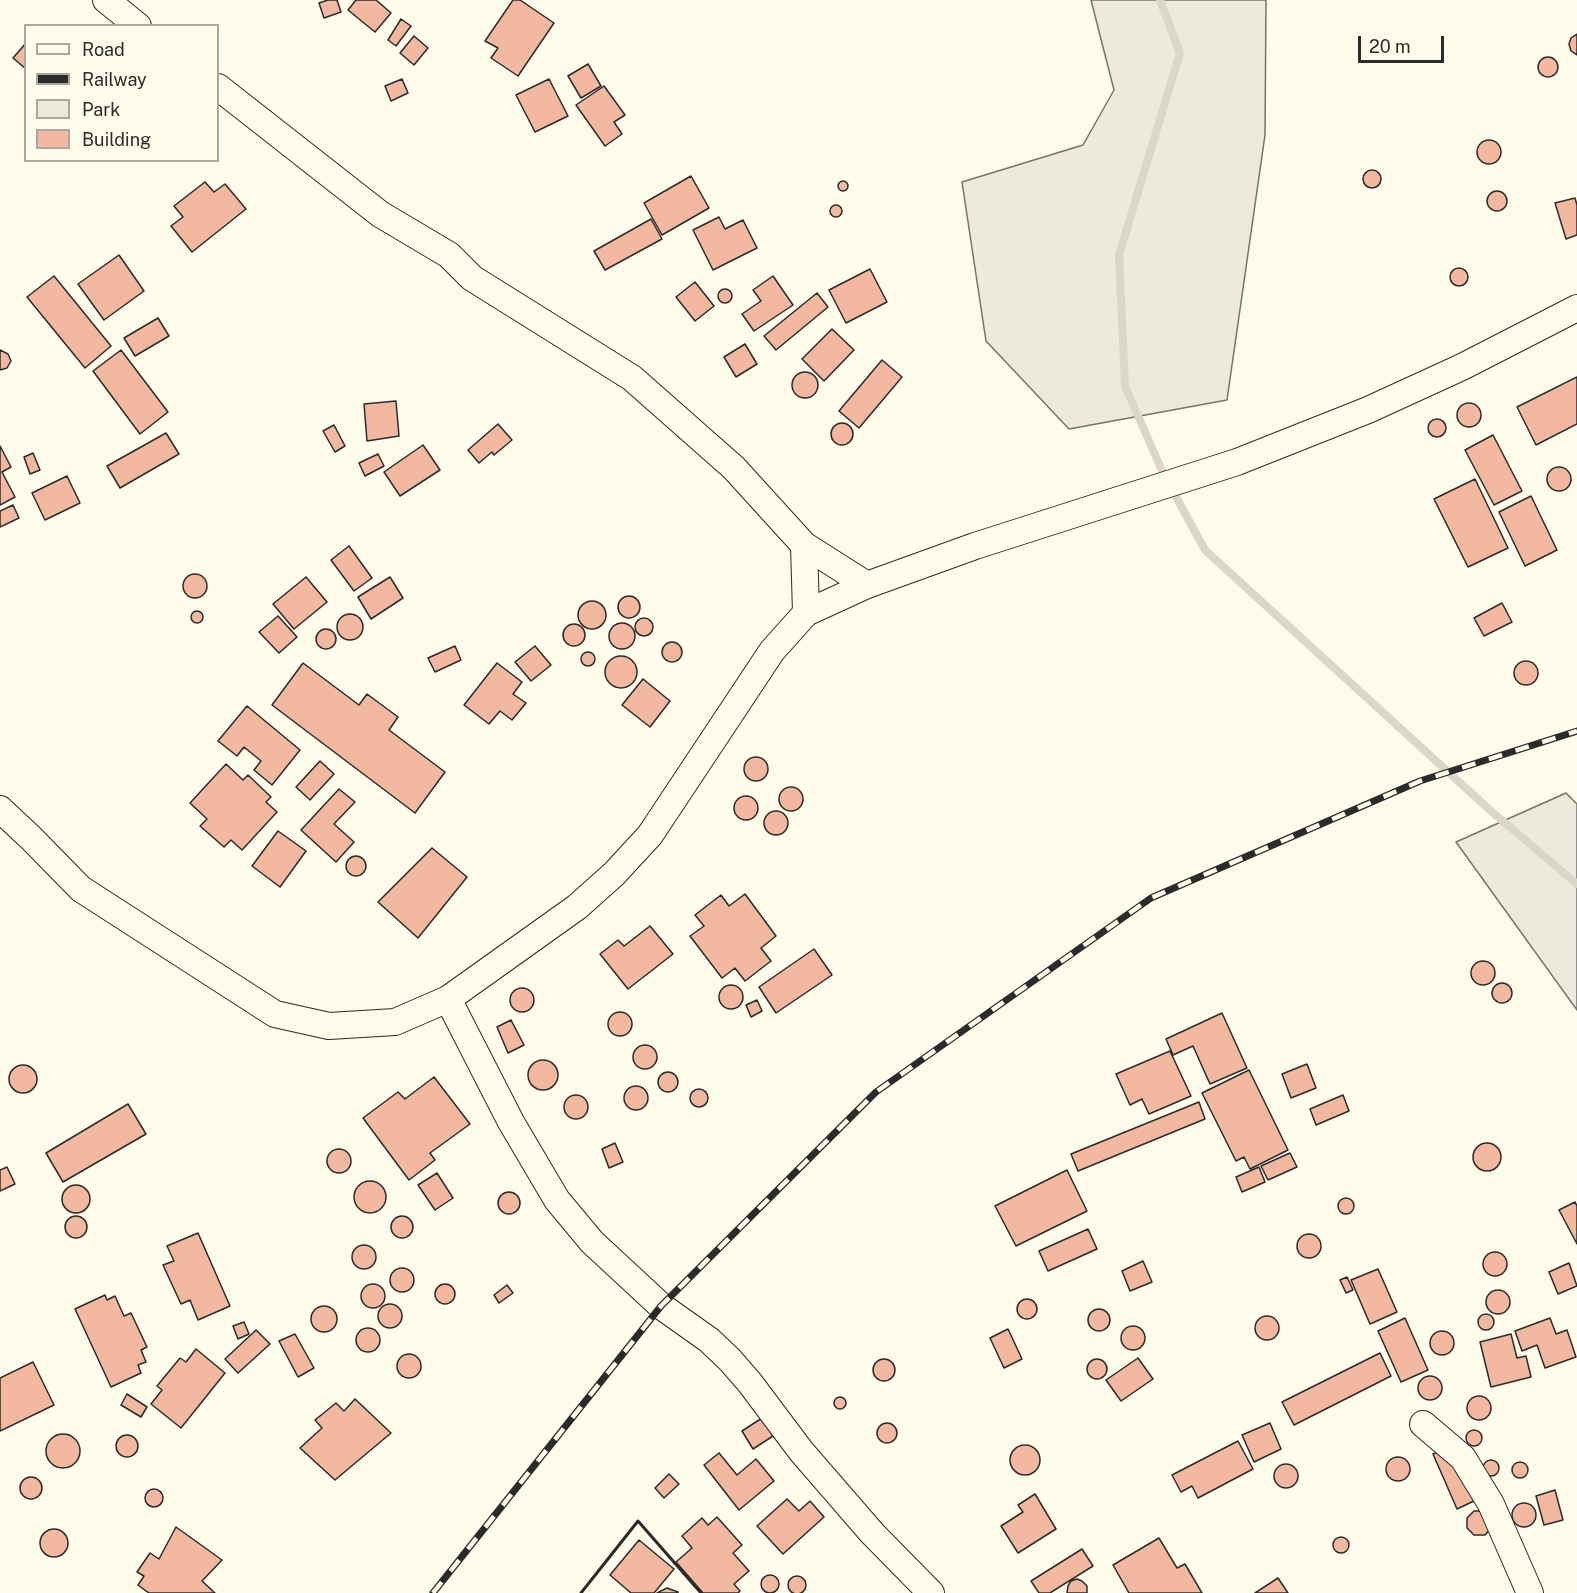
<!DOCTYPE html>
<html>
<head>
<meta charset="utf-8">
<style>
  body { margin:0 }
  #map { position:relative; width:1577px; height:1593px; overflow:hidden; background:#fdfbea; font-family:"Public Sans",sans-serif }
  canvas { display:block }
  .legend { position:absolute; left:24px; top:24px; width:195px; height:138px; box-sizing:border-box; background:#fdfbea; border:2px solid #a9a89e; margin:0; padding:8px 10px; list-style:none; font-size:18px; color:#2b2b2b }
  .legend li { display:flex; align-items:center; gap:12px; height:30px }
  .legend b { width:30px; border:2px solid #a9a89e }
  .scale { position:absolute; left:1358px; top:36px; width:86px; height:27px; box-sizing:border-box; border:3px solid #2b2b2b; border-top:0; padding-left:8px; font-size:18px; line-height:21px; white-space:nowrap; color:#2b2b2b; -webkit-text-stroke:4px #fdfbea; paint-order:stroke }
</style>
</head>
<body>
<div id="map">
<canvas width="1577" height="1593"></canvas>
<ul class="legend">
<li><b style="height:8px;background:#fdfbea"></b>Road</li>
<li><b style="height:8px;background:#2b2b2b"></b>Railway</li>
<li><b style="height:16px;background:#ecebdb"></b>Park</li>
<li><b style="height:16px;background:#f2b8a0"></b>Building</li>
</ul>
<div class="scale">20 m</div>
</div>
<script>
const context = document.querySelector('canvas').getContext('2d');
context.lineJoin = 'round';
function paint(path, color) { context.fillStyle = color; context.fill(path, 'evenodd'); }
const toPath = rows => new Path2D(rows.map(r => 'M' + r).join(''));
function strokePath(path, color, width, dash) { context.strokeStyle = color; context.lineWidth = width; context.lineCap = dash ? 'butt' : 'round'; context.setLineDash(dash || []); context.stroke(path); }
const green = toPath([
  [1091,0,1266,0,1265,135,1227,400,1069,429,986,341,962,182,1083,145,1114,90,1091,0],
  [1566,793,1577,804,1577,1010,1456,842,1566,793]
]);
const stream = toPath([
  [1160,0,1180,53,1119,255,1125,386,1163,473,1205,550,1492,812,1577,884]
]);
const building = toPath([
  [328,0,337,0,341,12,324,18,319,3,328,0],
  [356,0,376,0,391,13,375,32,348,10,356,0],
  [513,0,520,0,554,23,518,76,491,58,498,48,485,41,513,0],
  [401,19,411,26,396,46,388,40,401,19],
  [1577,34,1577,55,1571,51,1569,44,1571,38,1577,34],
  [414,36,428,48,414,65,400,53,414,36],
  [26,43,26,69,13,58,26,43],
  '1538 67a10 10 0 1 1 20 0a10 10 0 1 1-20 0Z',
  [588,64,601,86,581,98,568,76,588,64],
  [402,79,408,93,391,101,385,86,402,79],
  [549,79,568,116,535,132,516,95,549,79],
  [604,86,625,115,614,122,622,134,605,146,576,105,604,86],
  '1477 152a12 12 0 1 1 24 0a12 12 0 1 1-24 0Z',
  '1363 179a9 9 0 1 1 18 0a9 9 0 1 1-18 0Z',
  [691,176,709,208,662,235,644,203,691,176],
  '838 186a5 5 0 1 1 10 0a5 5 0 1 1-10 0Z',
  [205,182,214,192,225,184,246,209,192,252,171,226,183,217,174,206,205,182],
  '1487 201a10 10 0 1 1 20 0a10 10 0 1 1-20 0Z',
  [1575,198,1577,205,1577,235,1566,239,1555,203,1575,198],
  '830 211a6 6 0 1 1 12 0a6 6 0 1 1-12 0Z',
  [719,217,725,229,743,220,757,248,713,270,693,230,719,217],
  [651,219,662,239,605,270,594,251,651,219],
  [119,255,144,291,104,320,78,284,119,255],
  '1450 277a9 9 0 1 1 18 0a9 9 0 1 1-18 0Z',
  [870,269,887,302,846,323,829,290,870,269],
  [54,276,111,346,85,368,27,297,54,276],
  [773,276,793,305,754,331,742,314,761,301,753,290,773,276],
  [695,282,714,306,695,321,676,297,695,282],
  '718 296a7 7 0 1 1 14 0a7 7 0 1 1-14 0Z',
  [817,293,828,307,776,350,764,336,817,293],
  [158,318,169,336,135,356,124,338,158,318],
  [832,329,854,350,824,381,802,359,832,329],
  [745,344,757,364,736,377,724,357,745,344],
  [0,350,8,354,11,361,7,368,0,370,0,350],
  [121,350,168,412,140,434,93,371,121,350],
  [882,360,902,377,859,428,839,411,882,360],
  '792 385a13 13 0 1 1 26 0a13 13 0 1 1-26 0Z',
  [1577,377,1577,424,1536,445,1517,407,1577,377],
  [396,401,399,436,367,441,364,404,396,401],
  '1457 415a12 12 0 1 1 24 0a12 12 0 1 1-24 0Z',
  '1428 428a9 9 0 1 1 18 0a9 9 0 1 1-18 0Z',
  '831 434a11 11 0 1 1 22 0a11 11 0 1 1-22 0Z',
  [498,424,512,440,494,455,492,452,479,463,468,450,498,424],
  [334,425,345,446,335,452,323,431,334,425],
  [166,433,179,454,120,488,107,466,166,433],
  [1493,435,1522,491,1494,505,1465,450,1493,435],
  [423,445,440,470,400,496,384,472,423,445],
  [0,446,11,467,2,472,15,497,0,505,0,446],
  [33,453,40,470,30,474,24,457,33,453],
  [378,454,384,466,365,476,359,463,378,454],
  '1547 479a12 12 0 1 1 24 0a12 12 0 1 1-24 0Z',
  [67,476,80,503,45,520,32,493,67,476],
  [1475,479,1508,548,1468,567,1434,499,1475,479],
  [1531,496,1557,550,1525,566,1499,512,1531,496],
  [13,505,19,518,0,527,0,511,13,505],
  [349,546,372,578,354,591,331,560,349,546],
  '183 586a12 12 0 1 1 24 0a12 12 0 1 1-24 0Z',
  [306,577,327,602,294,629,273,604,306,577],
  [390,577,403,598,371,619,358,597,390,577],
  '618 607a11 11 0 1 1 22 0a11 11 0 1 1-22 0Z',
  '578 615a14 14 0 1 1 28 0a14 14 0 1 1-28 0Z',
  [1502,603,1512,622,1484,636,1474,618,1502,603],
  '191 617a6 6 0 1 1 12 0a6 6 0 1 1-12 0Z',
  '337 627a13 13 0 1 1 26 0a13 13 0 1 1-26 0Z',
  [278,616,297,637,279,653,259,632,278,616],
  '635 627a9 9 0 1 1 18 0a9 9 0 1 1-18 0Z',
  '609 636a13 13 0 1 1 26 0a13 13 0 1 1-26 0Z',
  '563 635a11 11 0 1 1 22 0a11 11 0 1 1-22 0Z',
  '316 639a10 10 0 1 1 20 0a10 10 0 1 1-20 0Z',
  '662 652a10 10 0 1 1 20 0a10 10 0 1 1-20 0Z',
  [455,646,461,660,435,672,428,658,455,646],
  [535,646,551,665,531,681,515,662,535,646],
  '581 659a7 7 0 1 1 14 0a7 7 0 1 1-14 0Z',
  '605 672a16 16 0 1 1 32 0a16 16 0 1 1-32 0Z',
  '1514 673a12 12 0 1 1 24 0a12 12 0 1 1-24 0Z',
  [303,663,359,705,367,694,398,717,389,730,445,772,415,813,272,705,303,663],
  [497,663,522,682,513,694,526,703,512,720,500,711,489,724,464,705,497,663],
  [643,679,670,701,650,727,622,705,643,679],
  [247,706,300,750,272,785,254,770,261,761,244,747,237,756,218,741,247,706],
  '744 769a12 12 0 1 1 24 0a12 12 0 1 1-24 0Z',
  [320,761,334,774,310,800,296,787,320,761],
  [226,764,243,780,248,775,271,797,266,802,277,812,242,850,231,840,224,847,200,826,207,819,190,803,226,764],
  '779 799a12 12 0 1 1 24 0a12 12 0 1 1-24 0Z',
  [339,789,355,802,334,824,354,842,336,862,301,830,339,789],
  '734 808a12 12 0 1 1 24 0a12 12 0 1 1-24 0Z',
  '764 823a12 12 0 1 1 24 0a12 12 0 1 1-24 0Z',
  [278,831,306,851,280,887,252,866,278,831],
  [432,848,467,877,418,938,378,902,432,848],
  '346 866a10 10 0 1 1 20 0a10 10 0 1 1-20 0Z',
  [745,894,776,936,761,948,771,961,745,981,735,968,722,978,690,936,704,926,695,915,721,895,729,906,745,894],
  [650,926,673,954,628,989,600,954,618,940,624,946,650,926],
  [814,949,832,975,776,1013,759,987,814,949],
  '1471 973a12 12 0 1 1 24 0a12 12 0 1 1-24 0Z',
  '1492 993a10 10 0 1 1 20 0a10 10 0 1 1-20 0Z',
  '719 997a12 12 0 1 1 24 0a12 12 0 1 1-24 0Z',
  '510 1000a12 12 0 1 1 24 0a12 12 0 1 1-24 0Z',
  [757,1000,762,1011,751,1017,746,1005,757,1000],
  '608 1024a12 12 0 1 1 24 0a12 12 0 1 1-24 0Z',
  [1222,1013,1247,1068,1210,1084,1193,1046,1173,1055,1166,1039,1222,1013],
  [511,1020,524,1045,508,1053,497,1027,511,1020],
  '633 1057a12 12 0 1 1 24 0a12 12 0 1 1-24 0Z',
  [1170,1051,1191,1096,1149,1114,1142,1099,1130,1105,1116,1074,1170,1051],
  '528 1075a15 15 0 1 1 30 0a15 15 0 1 1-30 0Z',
  [1307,1064,1316,1088,1291,1098,1282,1074,1307,1064],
  '9 1079a14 14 0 1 1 28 0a14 14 0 1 1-28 0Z',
  [1249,1070,1288,1150,1250,1169,1244,1157,1236,1161,1202,1093,1249,1070],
  '658 1082a10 10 0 1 1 20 0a10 10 0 1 1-20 0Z',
  [434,1077,470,1124,430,1153,435,1160,409,1180,363,1118,398,1092,405,1099,434,1077],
  '624 1098a12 12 0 1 1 24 0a12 12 0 1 1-24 0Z',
  '690 1098a9 9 0 1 1 18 0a9 9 0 1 1-18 0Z',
  [1343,1095,1349,1111,1316,1125,1310,1109,1343,1095],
  '564 1107a12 12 0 1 1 24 0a12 12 0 1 1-24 0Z',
  [1199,1102,1205,1119,1078,1171,1071,1154,1199,1102],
  [128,1104,146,1134,63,1182,46,1153,128,1104],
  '1473 1157a14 14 0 1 1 28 0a14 14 0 1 1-28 0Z',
  [615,1143,623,1162,609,1168,602,1149,615,1143],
  '327 1161a12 12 0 1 1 24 0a12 12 0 1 1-24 0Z',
  [1290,1153,1297,1167,1268,1180,1261,1166,1290,1153],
  [7,1167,15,1184,0,1191,0,1170,7,1167],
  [1259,1167,1265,1182,1242,1192,1236,1177,1259,1167],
  [1067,1170,1087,1211,1016,1246,995,1206,1067,1170],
  [437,1173,453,1198,435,1210,418,1185,437,1173],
  '354 1197a16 16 0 1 1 32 0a16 16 0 1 1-32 0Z',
  '62 1199a14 14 0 1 1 28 0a14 14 0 1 1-28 0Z',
  '498 1203a11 11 0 1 1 22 0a11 11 0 1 1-22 0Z',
  '1338 1206a8 8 0 1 1 16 0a8 8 0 1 1-16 0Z',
  [1575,1202,1577,1206,1577,1244,1559,1210,1575,1202],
  '391 1227a11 11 0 1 1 22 0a11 11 0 1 1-22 0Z',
  '65 1227a11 11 0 1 1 22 0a11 11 0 1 1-22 0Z',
  [1088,1229,1097,1249,1048,1271,1039,1251,1088,1229],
  [198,1233,230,1306,198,1320,190,1300,181,1304,163,1265,174,1261,167,1246,198,1233],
  '1297 1246a12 12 0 1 1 24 0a12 12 0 1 1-24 0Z',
  '352 1257a12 12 0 1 1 24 0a12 12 0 1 1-24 0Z',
  '1483 1264a12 12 0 1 1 24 0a12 12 0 1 1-24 0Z',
  [1143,1261,1152,1282,1130,1291,1122,1271,1143,1261],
  [1569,1263,1577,1286,1558,1294,1549,1272,1569,1263],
  '390 1280a12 12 0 1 1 24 0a12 12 0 1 1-24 0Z',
  [1378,1269,1397,1312,1370,1324,1351,1280,1378,1269],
  [1347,1277,1353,1290,1346,1293,1340,1280,1347,1277],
  '435 1294a10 10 0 1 1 20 0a10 10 0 1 1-20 0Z',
  '361 1296a12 12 0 1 1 24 0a12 12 0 1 1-24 0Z',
  [507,1285,513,1293,499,1303,494,1295,507,1285],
  '1486 1302a12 12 0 1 1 24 0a12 12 0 1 1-24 0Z',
  [105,1295,107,1300,115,1296,124,1316,131,1313,147,1347,141,1350,146,1362,138,1365,141,1373,111,1387,75,1309,105,1295],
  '1017 1309a10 10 0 1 1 20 0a10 10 0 1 1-20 0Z',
  '378 1316a12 12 0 1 1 24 0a12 12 0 1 1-24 0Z',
  '311 1319a13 13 0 1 1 26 0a13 13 0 1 1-26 0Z',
  '1088 1320a11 11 0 1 1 22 0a11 11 0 1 1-22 0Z',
  '1478 1322a8 8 0 1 1 16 0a8 8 0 1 1-16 0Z',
  '1255 1328a12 12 0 1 1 24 0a12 12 0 1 1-24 0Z',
  [1405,1318,1428,1370,1401,1382,1378,1331,1405,1318],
  [1550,1318,1556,1334,1567,1330,1576,1357,1545,1368,1537,1345,1522,1351,1515,1331,1550,1318],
  [244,1322,249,1334,238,1339,233,1326,244,1322],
  '1121 1338a12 12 0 1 1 24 0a12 12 0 1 1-24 0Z',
  '356 1340a12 12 0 1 1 24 0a12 12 0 1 1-24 0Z',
  [1008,1329,1022,1359,1004,1368,990,1338,1008,1329],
  [256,1330,270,1344,238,1373,225,1359,256,1330],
  '1430 1343a12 12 0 1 1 24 0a12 12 0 1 1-24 0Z',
  [295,1334,314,1368,298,1377,279,1341,295,1334],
  [1511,1334,1517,1358,1526,1356,1531,1377,1491,1387,1480,1342,1511,1334],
  [196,1349,225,1373,181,1428,151,1404,162,1390,157,1386,180,1358,186,1362,196,1349],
  [1380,1353,1391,1376,1294,1425,1282,1402,1380,1353],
  '397 1366a12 12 0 1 1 24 0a12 12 0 1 1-24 0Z',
  [1138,1358,1153,1379,1121,1401,1106,1380,1138,1358],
  '873 1370a11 11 0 1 1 22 0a11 11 0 1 1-22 0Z',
  '1087 1369a10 10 0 1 1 20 0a10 10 0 1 1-20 0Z',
  [33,1362,54,1405,0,1431,0,1378,33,1362],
  '1418 1388a12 12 0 1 1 24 0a12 12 0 1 1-24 0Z',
  [127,1394,147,1407,141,1417,121,1405,127,1394],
  '1467 1408a12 12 0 1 1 24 0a12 12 0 1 1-24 0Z',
  '834 1403a6 6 0 1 1 12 0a6 6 0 1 1-12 0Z',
  [355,1399,391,1433,335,1480,300,1448,322,1428,315,1420,336,1403,344,1411,355,1399],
  [762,1418,773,1436,753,1449,742,1431,762,1418],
  '877 1433a10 10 0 1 1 20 0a10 10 0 1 1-20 0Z',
  [1270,1423,1281,1449,1254,1462,1242,1435,1270,1423],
  '1466 1438a8 8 0 1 1 16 0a8 8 0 1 1-16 0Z',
  '46 1451a17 17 0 1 1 34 0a17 17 0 1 1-34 0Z',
  '116 1446a11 11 0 1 1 22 0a11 11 0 1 1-22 0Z',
  [1238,1441,1253,1469,1198,1498,1192,1486,1181,1492,1172,1475,1238,1441],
  '1010 1460a15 15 0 1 1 30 0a15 15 0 1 1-30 0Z',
  [1450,1447,1474,1501,1457,1509,1433,1454,1450,1447],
  [719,1453,737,1475,756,1459,774,1481,739,1510,704,1465,719,1453],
  '1386 1469a12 12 0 1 1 24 0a12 12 0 1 1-24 0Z',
  '1483 1468a8 8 0 1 1 16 0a8 8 0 1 1-16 0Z',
  '1512 1470a8 8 0 1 1 16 0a8 8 0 1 1-16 0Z',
  '1274 1476a12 12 0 1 1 24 0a12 12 0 1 1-24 0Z',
  [669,1474,679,1484,664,1498,655,1488,669,1474],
  '20 1488a11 11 0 1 1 22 0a11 11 0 1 1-22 0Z',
  '145 1498a9 9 0 1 1 18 0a9 9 0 1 1-18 0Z',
  [1555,1490,1563,1520,1544,1525,1536,1496,1555,1490],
  [1035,1494,1056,1529,1018,1553,1001,1526,1023,1512,1018,1505,1035,1494],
  [787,1499,799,1511,810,1501,824,1517,783,1554,757,1526,787,1499],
  '1512 1515a12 12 0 1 1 24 0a12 12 0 1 1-24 0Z',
  [1474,1511,1484,1511,1491,1528,1485,1535,1474,1535,1467,1528,1467,1518,1474,1511],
  [717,1517,742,1545,733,1553,749,1571,734,1584,740,1591,738,1593,703,1593,676,1562,692,1548,682,1536,702,1518,708,1525,717,1517],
  [176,1527,222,1560,202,1581,215,1593,149,1593,138,1585,144,1576,137,1572,150,1553,159,1559,176,1527],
  '40 1543a14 14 0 1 1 28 0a14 14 0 1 1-28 0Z',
  '1333 1545a8 8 0 1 1 16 0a8 8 0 1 1-16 0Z',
  [1159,1538,1177,1568,1185,1564,1202,1593,1129,1593,1113,1565,1159,1538],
  [639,1540,674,1569,654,1593,631,1593,610,1575,639,1540],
  [1082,1549,1093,1566,1050,1593,1039,1593,1031,1581,1082,1549],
  '761 1584a9 9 0 1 1 18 0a9 9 0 1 1-18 0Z',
  '788 1585a9 9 0 1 1 18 0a9 9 0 1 1-18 0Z',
  [1278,1578,1288,1593,1255,1593,1278,1578],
  [1077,1579,1082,1581,1087,1586,1087,1593,1067,1593,1068,1586,1071,1581,1077,1579],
  [667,1588,678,1592,678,1593,657,1593,667,1588]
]);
const minor = toPath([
  [106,0,138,26],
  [218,87,380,214,449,255,472,278,632,378,734,468,804,545,867,585],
  [804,545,806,613],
  [0,809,31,838,81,889,275,1014,329,1026,395,1022,448,999,577,907,614,874,650,835,772,651,806,613,867,585,975,546,1237,462,1368,410,1462,367,1577,308],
  [448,999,511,1122,557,1200,592,1242,633,1280,661,1306,709,1340,730,1360,750,1383,801,1451,872,1533,931,1593],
  [1423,1424,1463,1458,1491,1504,1530,1593]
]);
const rail = toPath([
  [433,1593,661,1306,876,1092,1151,898,1420,781,1577,731]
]);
const wall = toPath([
  [581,1593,638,1521,701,1593]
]);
paint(green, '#ecebdb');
strokePath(green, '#74746e', 1.5);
strokePath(stream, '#d8d7c9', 8);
paint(building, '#f2b8a0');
strokePath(building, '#2b2b2b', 1.5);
strokePath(minor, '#2b2b2b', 28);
strokePath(minor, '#fdfbea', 26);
strokePath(rail, '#2b2b2b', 7);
strokePath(rail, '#fdfbea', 4.5, [14]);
strokePath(wall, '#2b2b2b', 3);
</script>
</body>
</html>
